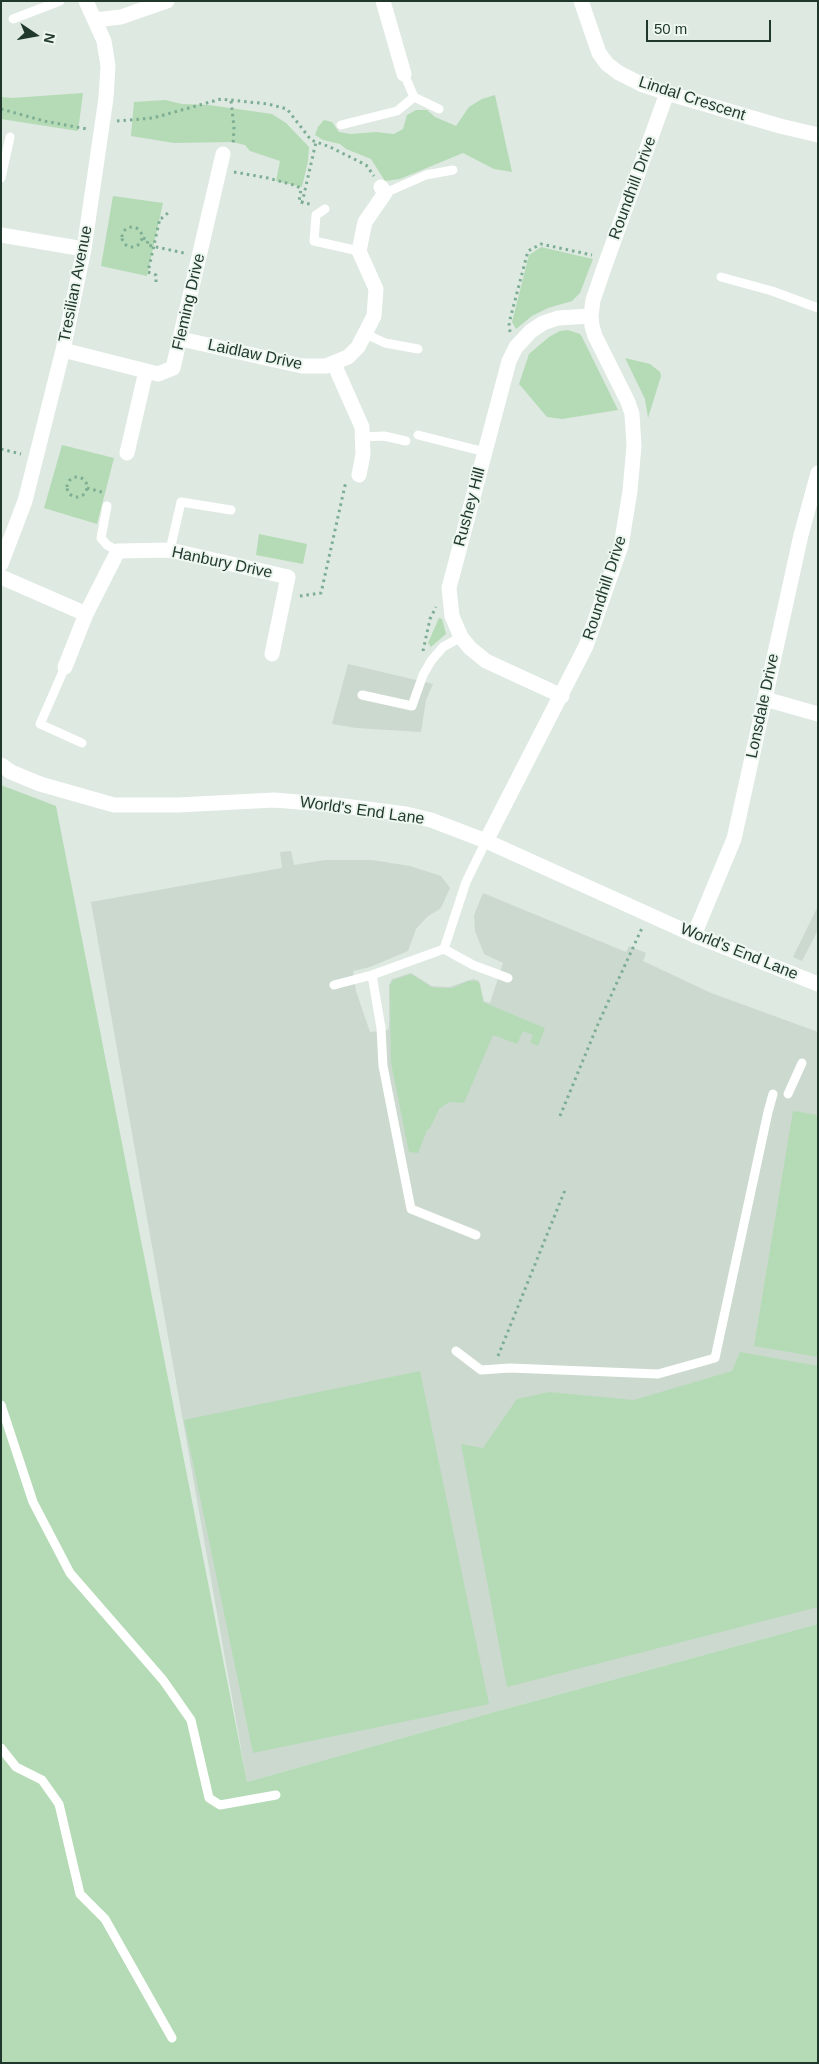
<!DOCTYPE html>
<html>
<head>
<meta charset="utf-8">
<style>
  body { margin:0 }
  #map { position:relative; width:819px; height:2064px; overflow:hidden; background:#dde9e1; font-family:Helvetica,sans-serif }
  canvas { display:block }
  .frame { position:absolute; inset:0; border:2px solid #1f382b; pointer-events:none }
  .north { position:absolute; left:10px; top:10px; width:50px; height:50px; -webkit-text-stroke:4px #edf6ef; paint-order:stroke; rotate:102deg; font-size:14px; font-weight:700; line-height:20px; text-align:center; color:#1f382b }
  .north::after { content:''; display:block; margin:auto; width:18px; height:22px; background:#1f382b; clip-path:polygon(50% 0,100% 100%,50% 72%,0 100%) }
  .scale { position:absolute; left:646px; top:20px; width:125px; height:22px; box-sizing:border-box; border:2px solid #1f382b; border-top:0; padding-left:6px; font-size:15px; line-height:18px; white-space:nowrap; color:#1f382b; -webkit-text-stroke:4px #edf6ef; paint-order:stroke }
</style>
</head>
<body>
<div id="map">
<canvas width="819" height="2064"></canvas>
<div class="frame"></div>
<div class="north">N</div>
<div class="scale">50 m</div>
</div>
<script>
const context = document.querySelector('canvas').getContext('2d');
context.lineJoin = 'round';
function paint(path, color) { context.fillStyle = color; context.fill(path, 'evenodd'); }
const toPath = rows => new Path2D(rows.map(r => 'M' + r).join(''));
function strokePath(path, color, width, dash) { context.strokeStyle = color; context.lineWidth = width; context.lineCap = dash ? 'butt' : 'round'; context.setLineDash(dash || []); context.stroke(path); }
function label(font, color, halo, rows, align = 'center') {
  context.font = font + ' Helvetica,sans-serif'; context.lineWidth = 4; context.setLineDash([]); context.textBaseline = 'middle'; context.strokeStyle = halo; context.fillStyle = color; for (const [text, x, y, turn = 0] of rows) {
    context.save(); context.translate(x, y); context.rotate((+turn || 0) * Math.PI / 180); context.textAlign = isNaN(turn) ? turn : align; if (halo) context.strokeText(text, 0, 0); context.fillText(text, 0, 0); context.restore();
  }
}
const built = toPath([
  [348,664,433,684,426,700,421,732,356,728,332,724],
  [291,851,294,865,325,860,372,860,410,866,441,876,450,888,441,908,427,917,416,929,408,951,370,967,353,971,356,991,370,1032,388,1030,389,1027,389,985,392,979,411,973,432,986,449,987,473,979,479,981,484,1001,490,1003,503,963,484,954,475,931,474,915,483,893,626,952,629,946,646,953,643,961,711,993,818,1032,818,1624,498,1711,247,1782,91,902,282,868,280,852],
  [818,906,818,930,802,961,793,957]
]);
const green = toPath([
  [83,93,78,131,1,119,1,97,12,98],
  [495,95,512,172,494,169,463,153,400,179,385,181,371,159,346,149,340,144,323,140,315,135,318,127,324,120,332,122,339,132,351,134,376,132,394,134,403,129,407,115,416,110,427,110,435,117,456,126,469,107,482,99],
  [165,100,182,104,209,105,272,114,286,123,309,147,308,161,302,187,276,181,280,161,250,151,245,145,232,142,174,143,131,136,134,102],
  [113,196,163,203,147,276,101,266],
  [541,247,593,259,580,293,572,301,548,308,532,316,516,329,512,322,529,255],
  [568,330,580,334,582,337,618,410,562,419,547,417,519,384,529,354,549,337,560,331],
  [625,358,650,364,660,372,661,376,648,418,645,399],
  [62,445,114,458,97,524,44,508],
  [259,534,307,544,303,564,256,555],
  [439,618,442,619,446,634,431,647,428,643],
  [1,785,56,806,247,1782,498,1711,818,1624,818,2063,1,2063],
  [411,974,431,987,437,988,453,988,468,981,477,981,480,984,483,1002,545,1028,538,1046,530,1042,533,1035,523,1031,517,1044,493,1035,464,1103,449,1102,439,1109,430,1128,427,1130,418,1153,409,1152,391,1063,390,985,393,980],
  [793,1111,818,1115,818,1357,754,1346],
  [740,1352,818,1366,818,1607,507,1687,461,1444,483,1448,517,1399,549,1392,634,1400,732,1371],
  [420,1371,489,1704,253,1753,184,1420]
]);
const path = toPath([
  [231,101,234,127,233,145],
  [1,109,44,121,87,129],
  [117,121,153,118,221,99,268,104,287,109,311,140,330,147,366,165,374,176],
  [234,172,268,178,297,186,301,189,299,202,310,204],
  [302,203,316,142],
  '122 237a10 10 0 1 1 20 0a10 10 0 1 1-20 0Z',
  [143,238,148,240,147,245,184,253],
  [156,282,156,275,148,272,160,218,162,218,168,213],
  [510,332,509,323,528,251,541,244,592,255],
  [1,449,21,454],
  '67 487a10 10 0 1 1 20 0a10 10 0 1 1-20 0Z',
  [87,488,105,493],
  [300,596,321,593,346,481],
  [423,651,430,619,436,607],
  [560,1116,598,1024,642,928],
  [498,1356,565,1190]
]);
const service = toPath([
  [13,19,60,1],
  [404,74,414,97,439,109],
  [341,125,397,111,414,97],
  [1,178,10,137],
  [385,193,426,175,453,170],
  [325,209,316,215,314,241,359,251],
  [721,277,772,291,818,308],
  [366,334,385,343,418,349],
  [418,435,485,452],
  [364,437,384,436,406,441],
  [107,506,101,538,107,545,118,551],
  [170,550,181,502,231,510],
  [65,667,40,724,82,743],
  [362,695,412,706,423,675,431,661,443,647,461,637],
  [486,841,466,882,444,949,473,965,508,978],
  [444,949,372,975,381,1028,383,1066,411,1209,476,1235],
  [334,985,372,975],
  [788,1094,802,1063],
  [456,1351,481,1370,510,1368,658,1374,715,1358,768,1112,773,1094],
  [1,1405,33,1502,70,1573,163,1680,191,1720,209,1798,220,1805,276,1795],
  [1,1748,16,1767,42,1780,59,1804,80,1894,105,1919,172,2038]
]);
const minor = toPath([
  [383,1,404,74],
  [581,1,599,53,607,64,619,73,643,85,667,93,780,126,818,135],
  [95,20,121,17,167,1],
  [1,235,84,249],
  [181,339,302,366,326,366,348,357,358,347,374,316,376,289,359,251,365,222,385,193,381,187],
  [63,350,158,374,173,368,223,154],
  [334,364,362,427,363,454,359,475],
  [127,453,146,371],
  [1,564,25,501,63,350,84,249,106,98,108,66,104,41,86,1],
  [1,577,86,614,118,551,170,550,288,577,272,654],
  [65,667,86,614],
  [562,696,486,661,470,648,461,637,452,616,449,588,509,361,516,347,531,331,543,323,558,318,591,316],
  [765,699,818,714],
  [486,841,586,646,621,546,630,491,634,446,632,414,628,402,595,336,592,326,591,316,593,300,604,268,667,93],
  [694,935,734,839,801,535,818,473]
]);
const tertiary = toPath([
  [1,765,11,772,40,784,114,805,178,805,274,800,336,805,406,814,431,820,486,841,694,935,818,984]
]);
const streetNames = [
  ["Lindal Crescent",692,99,18],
  ["Roundhill Drive",633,188,-70],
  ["Tresilian Avenue",76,284,-79],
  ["Fleming Drive",189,302,-77],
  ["Laidlaw Drive",255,355,12],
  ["Rushey Hill",470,507,-75],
  ["Hanbury Drive",222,563,12],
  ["Roundhill Drive",605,588,-72],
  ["Lonsdale Drive",763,706,-78],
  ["World's End Lane",362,811,8],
  ["World's End Lane",739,952,22]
];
paint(built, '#cbd9cf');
paint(green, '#b5dbb6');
strokePath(path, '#7dad93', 3, [2.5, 4]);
strokePath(service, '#fff', 9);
strokePath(minor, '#fff', 15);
strokePath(tertiary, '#fff', 15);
label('16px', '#1f382b', '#edf6ef', streetNames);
</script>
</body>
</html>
